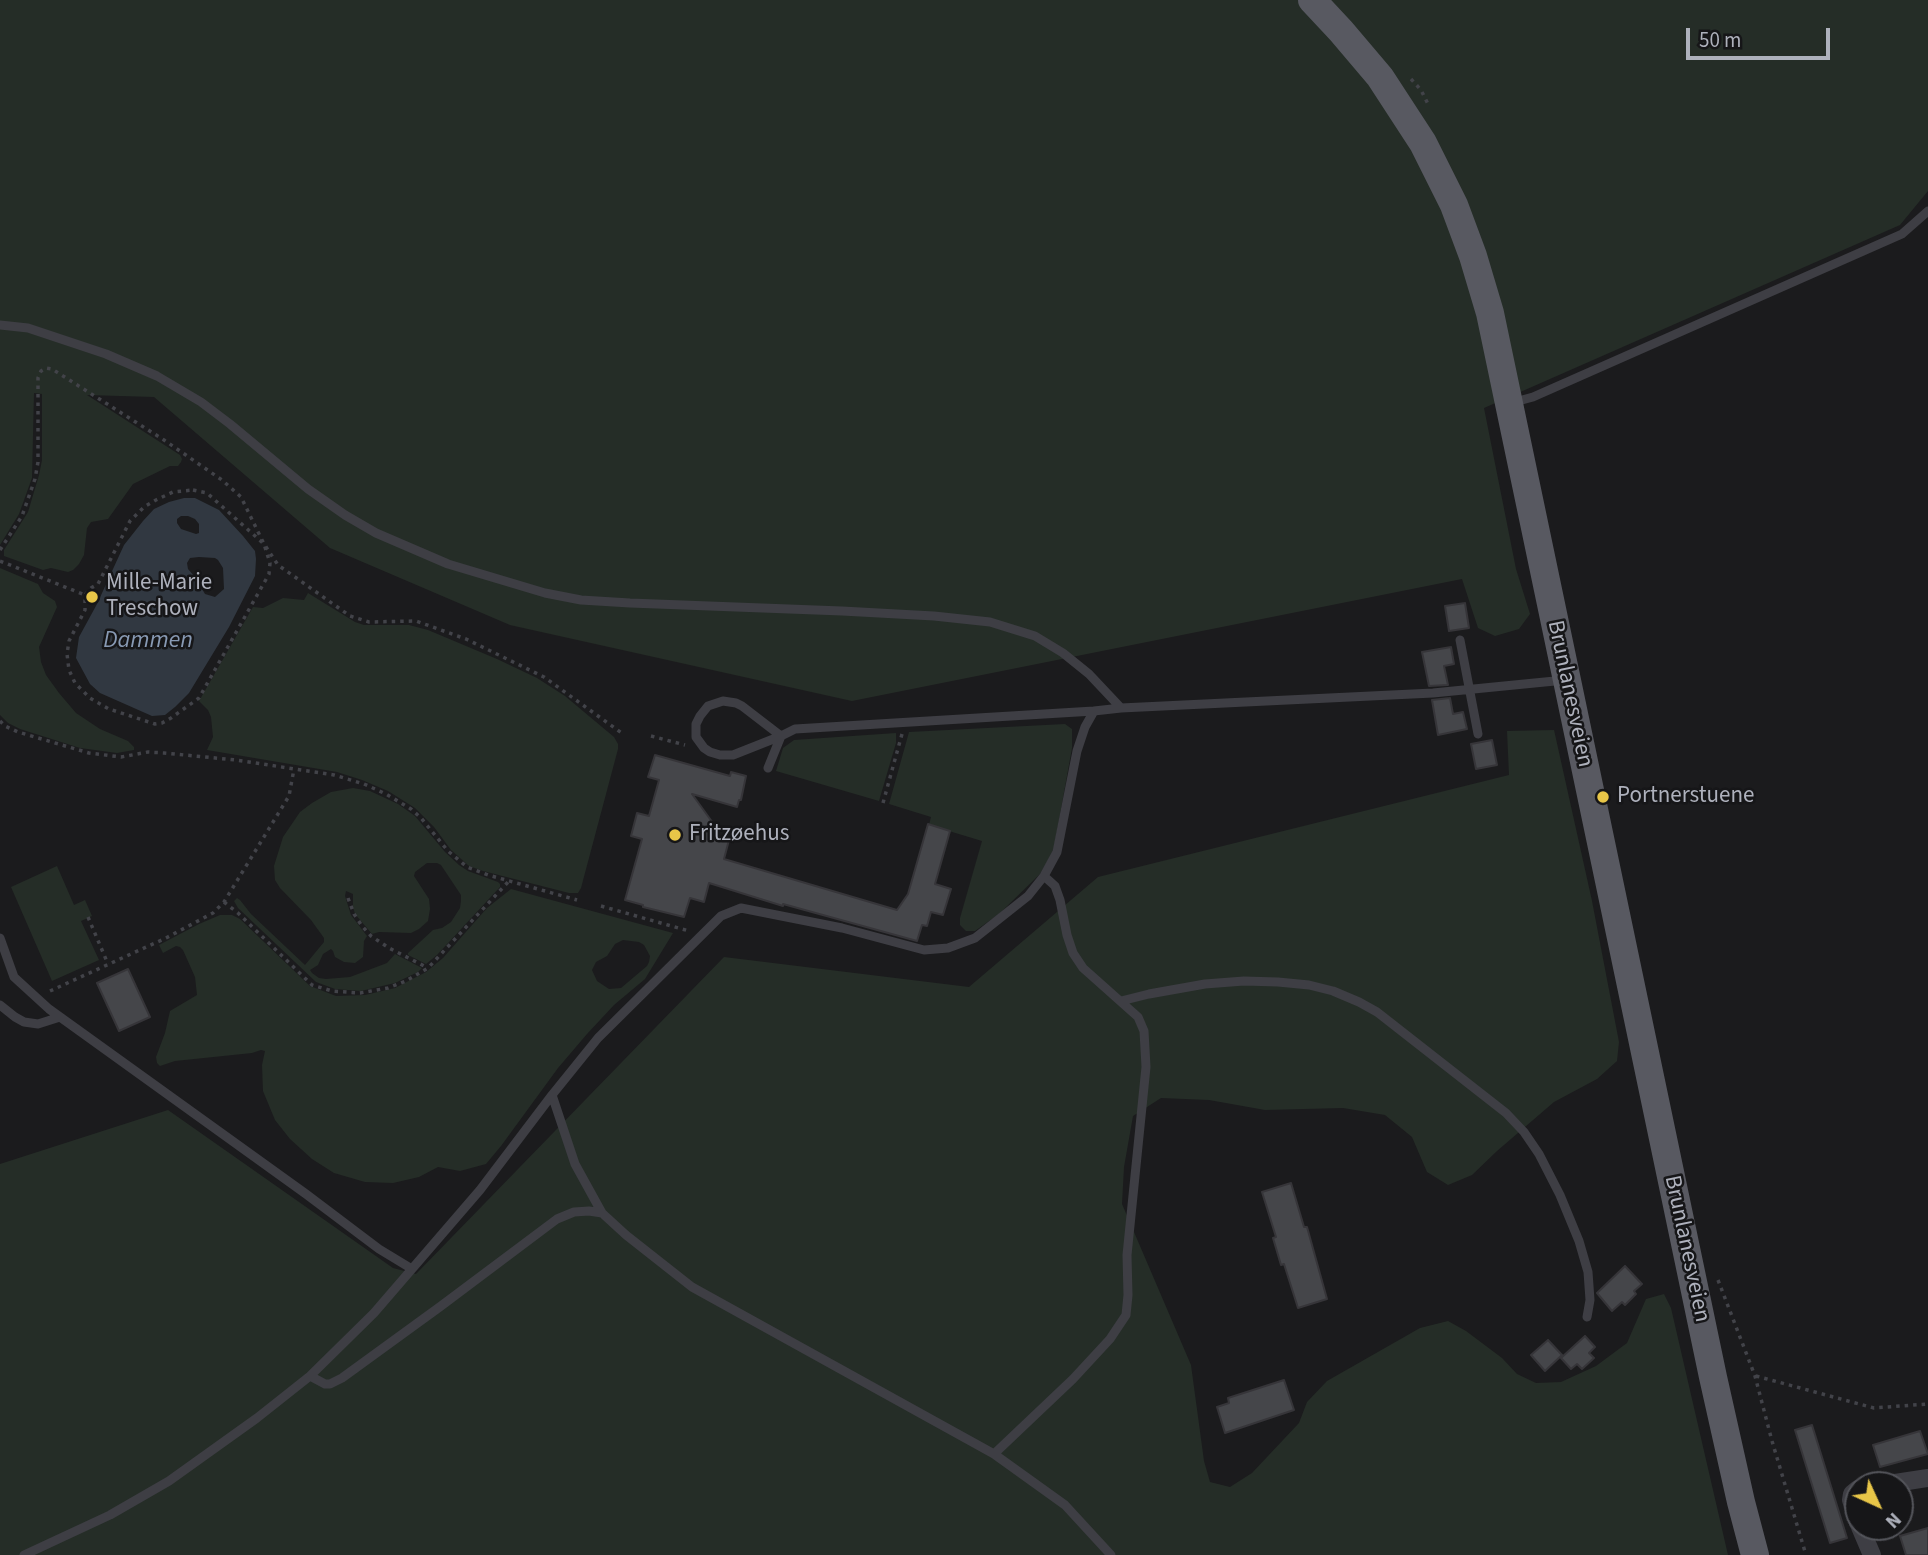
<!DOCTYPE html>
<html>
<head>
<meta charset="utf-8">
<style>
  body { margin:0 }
  #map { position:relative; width:1928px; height:1555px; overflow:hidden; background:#1b1b1d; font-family:"Source Sans 3",sans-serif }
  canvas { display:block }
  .north { position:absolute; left:1844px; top:1471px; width:70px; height:70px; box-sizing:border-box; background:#161618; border:2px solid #53545a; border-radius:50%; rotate:135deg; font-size:19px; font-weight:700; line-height:28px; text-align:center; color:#aeb1bc }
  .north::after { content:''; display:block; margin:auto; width:24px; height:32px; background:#e8c648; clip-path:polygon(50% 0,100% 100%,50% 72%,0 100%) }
  .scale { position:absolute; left:1686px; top:28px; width:144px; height:32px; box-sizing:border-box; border:4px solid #aeb1bc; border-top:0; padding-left:9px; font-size:21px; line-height:24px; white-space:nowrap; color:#aeb1bc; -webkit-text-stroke:5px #161618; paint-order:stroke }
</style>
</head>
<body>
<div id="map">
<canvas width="1928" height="1555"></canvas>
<div class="north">N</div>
<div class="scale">50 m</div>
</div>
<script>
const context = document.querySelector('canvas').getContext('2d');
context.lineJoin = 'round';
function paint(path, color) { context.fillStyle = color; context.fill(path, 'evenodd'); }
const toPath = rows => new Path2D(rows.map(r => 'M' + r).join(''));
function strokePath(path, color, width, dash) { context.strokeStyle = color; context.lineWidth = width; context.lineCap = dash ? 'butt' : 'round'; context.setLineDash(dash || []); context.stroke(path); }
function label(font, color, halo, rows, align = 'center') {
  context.font = font + ' "Source Sans 3",sans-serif'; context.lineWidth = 5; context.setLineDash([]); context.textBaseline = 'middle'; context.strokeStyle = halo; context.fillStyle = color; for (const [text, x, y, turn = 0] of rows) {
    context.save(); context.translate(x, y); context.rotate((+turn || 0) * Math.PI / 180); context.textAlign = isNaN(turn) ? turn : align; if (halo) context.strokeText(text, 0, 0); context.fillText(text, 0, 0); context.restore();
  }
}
const green = toPath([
  [0,0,1928,0,1928,191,1900,225,1484,408,1516,569,1530,614,1519,629,1495,636,1478,628,1462,579,852,701,510,625,330,548,154,397,87,395,180,455,182,459,181,462,178,466,170,466,133,484,108,519,91,522,87,528,84,555,79,564,73,570,68,572,51,568,43,570,4,556,4,550,28,512,39,475,42,460,42,394,34,393,32,478,19,514,0,545],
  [0,568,38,584,43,593,55,601,57,607,39,647,41,662,46,675,59,693,76,713,100,729,128,741,134,747,134,750,117,753,80,748,20,729,8,723,0,715],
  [308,593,355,622,364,625,409,625,428,630,497,659,537,678,565,696,614,737,618,744,618,749,581,888,578,893,569,893,483,871,469,866,451,850,434,827,415,808,388,791,362,780,337,772,207,750,213,737,211,717,208,710,199,701,253,607,263,608,283,598,304,600],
  [1065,724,1072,729,1072,748,1054,848,1048,860,1040,874,999,914,975,931,966,931,960,925,960,918,982,841,929,825,931,817,889,804,909,732],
  [1554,730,1592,901,1619,1042,1617,1061,1597,1079,1554,1102,1497,1151,1472,1175,1448,1185,1427,1172,1412,1137,1385,1115,1343,1108,1265,1110,1209,1100,1161,1098,1133,1116,1124,1167,1122,1204,1191,1365,1204,1461,1210,1482,1230,1487,1252,1473,1299,1423,1307,1402,1327,1381,1420,1328,1448,1321,1466,1331,1502,1358,1517,1374,1536,1383,1561,1382,1596,1366,1627,1343,1646,1299,1664,1294,1671,1308,1728,1555,0,1555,0,1164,168,1110,393,1268,416,1274,724,957,969,987,1098,877,1509,775,1507,731],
  [896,733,896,743,879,801,776,771,783,748,794,740],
  [353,788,370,791,398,804,415,816,445,852,459,865,468,871,498,882,500,884,500,887,437,955,426,964,408,955,408,953,433,930,442,928,451,922,460,908,461,901,461,895,441,865,437,863,427,863,415,872,414,876,429,899,430,909,428,921,419,929,411,933,379,932,372,934,355,914,353,907,353,894,346,891,345,896,351,915,367,936,364,941,363,957,355,963,344,962,335,957,333,951,331,949,323,954,318,965,310,970,312,973,319,978,326,979,350,977,387,963,395,954,422,968,418,972,395,983,361,991,335,989,316,982,238,908,234,901,237,898,240,900,251,914,305,965,324,942,324,938,311,920,280,888,275,880,274,866,283,837,300,812,312,803,331,792],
  [57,866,74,905,85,900,92,916,81,921,99,960,52,981,11,887],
  [511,889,673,933,645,979,614,1005,587,1034,558,1068,501,1146,486,1164,460,1171,438,1167,419,1177,393,1183,365,1182,334,1173,312,1159,290,1139,275,1120,263,1091,262,1065,265,1051,261,1050,252,1053,175,1061,160,1066,157,1063,156,1057,165,1033,170,1011,197,995,195,977,183,950,180,947,176,946,163,953,159,945,199,924,220,915,232,915,240,919,310,986,336,996,365,995,395,988,426,972,443,958,487,908],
  [623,940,639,942,644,945,650,956,649,962,647,966,621,988,609,989,597,981,592,970,596,962,607,956,615,944]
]);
const water = toPath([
  [184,498,195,498,219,510,243,536,255,551,256,559,255,576,229,627,189,693,175,707,165,715,152,716,100,693,90,684,76,658,79,637,97,604,124,545,143,521,154,509,169,502],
  [181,516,188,516,195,519,199,524,199,533,196,534,181,529,177,523,177,519],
  [199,557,215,558,218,560,223,568,224,589,215,597,205,594,195,577,188,569,187,563,190,558]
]);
const building = toPath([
  [1465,603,1469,628,1449,631,1445,606,1465,603],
  [1451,647,1454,664,1444,666,1448,685,1429,686,1422,652,1451,647],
  [1450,698,1453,714,1463,712,1467,729,1438,735,1432,700,1450,698],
  [1492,740,1497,765,1476,769,1471,744,1492,740],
  [655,755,730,776,731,772,746,776,741,800,739,800,737,807,692,794,718,830,719,837,729,840,724,859,897,910,908,894,928,824,950,831,935,884,951,889,943,915,931,912,927,926,922,925,917,941,783,904,783,906,709,883,704,902,690,898,684,917,643,907,643,905,625,900,642,839,631,836,637,813,649,816,659,780,648,777,655,755],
  [128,969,150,1017,119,1031,97,983,128,969],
  [1291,1183,1304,1227,1307,1227,1327,1299,1298,1308,1284,1264,1281,1265,1273,1238,1276,1237,1262,1192,1291,1183],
  [1625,1266,1642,1284,1634,1291,1636,1294,1625,1305,1622,1302,1612,1311,1597,1293,1625,1266],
  [1585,1336,1595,1347,1589,1353,1594,1358,1582,1369,1577,1364,1571,1369,1561,1358,1585,1336],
  [1548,1340,1562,1355,1545,1371,1531,1355,1548,1340],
  [1284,1380,1294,1410,1225,1433,1217,1407,1229,1403,1228,1398,1284,1380],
  [1812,1425,1847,1538,1830,1543,1795,1430,1812,1425],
  [1920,1431,1928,1454,1880,1467,1873,1445,1920,1431],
  [1928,1528,1928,1555,1906,1555,1900,1536,1928,1528]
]);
const path = toPath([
  [1411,79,1421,90,1428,104],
  [193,490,207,493,264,544,270,563,269,574,199,698,171,718,162,723,155,724,109,709,90,698,75,683,69,670,67,654,69,641,85,610,85,595,91,588,98,584,130,521,144,507,156,500,173,492,193,490],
  [0,550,22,516,35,479,38,462,38,378,41,371,46,368,52,369,164,440,222,480,241,497,264,544,278,565,350,616,369,622,416,621,466,639,544,677,623,734],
  [0,561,85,595],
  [0,721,5,726,18,732,89,753,121,757,148,752,164,753,236,760,334,775,364,784,386,794,411,809,421,818,448,851,467,867,488,875,577,900],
  [651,736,685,745],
  [883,803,902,734],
  [348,898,354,914,362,926,371,936,389,948,428,968],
  [224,902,238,913,312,985,332,991,360,993,388,988,406,981,428,968,509,881],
  [601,906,689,931],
  [88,917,108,964],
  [50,991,166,938,213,913,224,902,289,796,294,769],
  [1718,1280,1755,1376,1772,1441,1806,1555],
  [1756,1376,1874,1408,1928,1404]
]);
const service = toPath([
  [0,325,28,328,106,354,157,376,201,402,230,424,308,489,345,515,376,533,448,564,545,593,581,600,630,603,842,611,934,616,990,622,1035,636,1063,653,1089,674,1121,708],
  [1511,403,1533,397,1902,234,1928,211],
  [1460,640,1478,734],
  [723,701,736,703,742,706,781,736,733,755,720,755,710,752,704,748,696,737,696,724,700,716,708,706,723,701],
  [768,768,781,736,795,729,1094,711],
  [0,938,14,977,49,1009,306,1194,379,1249,412,1269],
  [1121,1001,1149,994,1205,984,1244,981,1278,982,1309,985,1333,991,1359,1002,1377,1012,1506,1113,1524,1132,1539,1154,1560,1195,1579,1241,1588,1272,1590,1300,1587,1317],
  [0,1005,15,1017,24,1022,38,1024,60,1017],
  [552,1095,575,1164,602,1213,626,1235,692,1287,994,1454,1065,1505,1111,1555],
  [310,1376,325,1384,330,1384,342,1378,441,1306,557,1219,574,1212,589,1211,602,1213],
  [994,1454,1073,1379,1110,1339,1126,1315,1128,1295,1127,1255,1146,1067,1144,1031,1138,1017,1083,968,1073,953,1067,935,1060,900,1055,886,1044,876],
  [24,1555,110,1515,169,1481,257,1418,310,1376,374,1313,480,1190,552,1095,598,1038,721,916,741,908,842,928,924,950,948,948,975,938,1028,896,1044,876,1057,852,1077,751,1085,727,1094,711,1121,708,1433,693,1565,680]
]);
const minor = toPath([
  [1882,1485,1928,1478],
  [1858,1489,1852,1494,1851,1500,1858,1523],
  [1860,1527,1872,1555]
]);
const primary = toPath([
  [1312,0,1341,31,1380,77,1423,143,1454,205,1473,256,1490,313,1713,1377,1741,1502,1755,1555]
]);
const markers = [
  [92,597,7,"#e8c648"],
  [1603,797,7,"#e8c648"],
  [675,835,7,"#e8c648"]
];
const poiNames = [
  ["Mille-Marie",106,584],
  ["Treschow",106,610],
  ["Portnerstuene",1617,797],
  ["Fritzøehus",689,835]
];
const streetNames = [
  ["Brunlanesveien",1569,694,78],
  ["Brunlanesveien",1686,1249,78]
];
const waterNames = [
  ["Dammen",148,642]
];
paint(green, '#252d27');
paint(water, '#313841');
paint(building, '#45464a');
strokePath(building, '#363539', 2);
strokePath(path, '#424349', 3.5, [3.5, 5]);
strokePath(service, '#3e3e44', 9);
strokePath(minor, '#3e3e44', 18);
strokePath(primary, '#585961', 28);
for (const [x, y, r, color] of markers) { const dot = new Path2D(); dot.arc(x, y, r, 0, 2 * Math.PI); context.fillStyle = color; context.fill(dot); strokePath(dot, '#161618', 2.5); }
label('23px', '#aeb1bc', '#161618', poiNames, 'left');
label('23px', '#aeb1bc', '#161618', streetNames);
label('italic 24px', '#889ab4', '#161618', waterNames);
</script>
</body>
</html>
